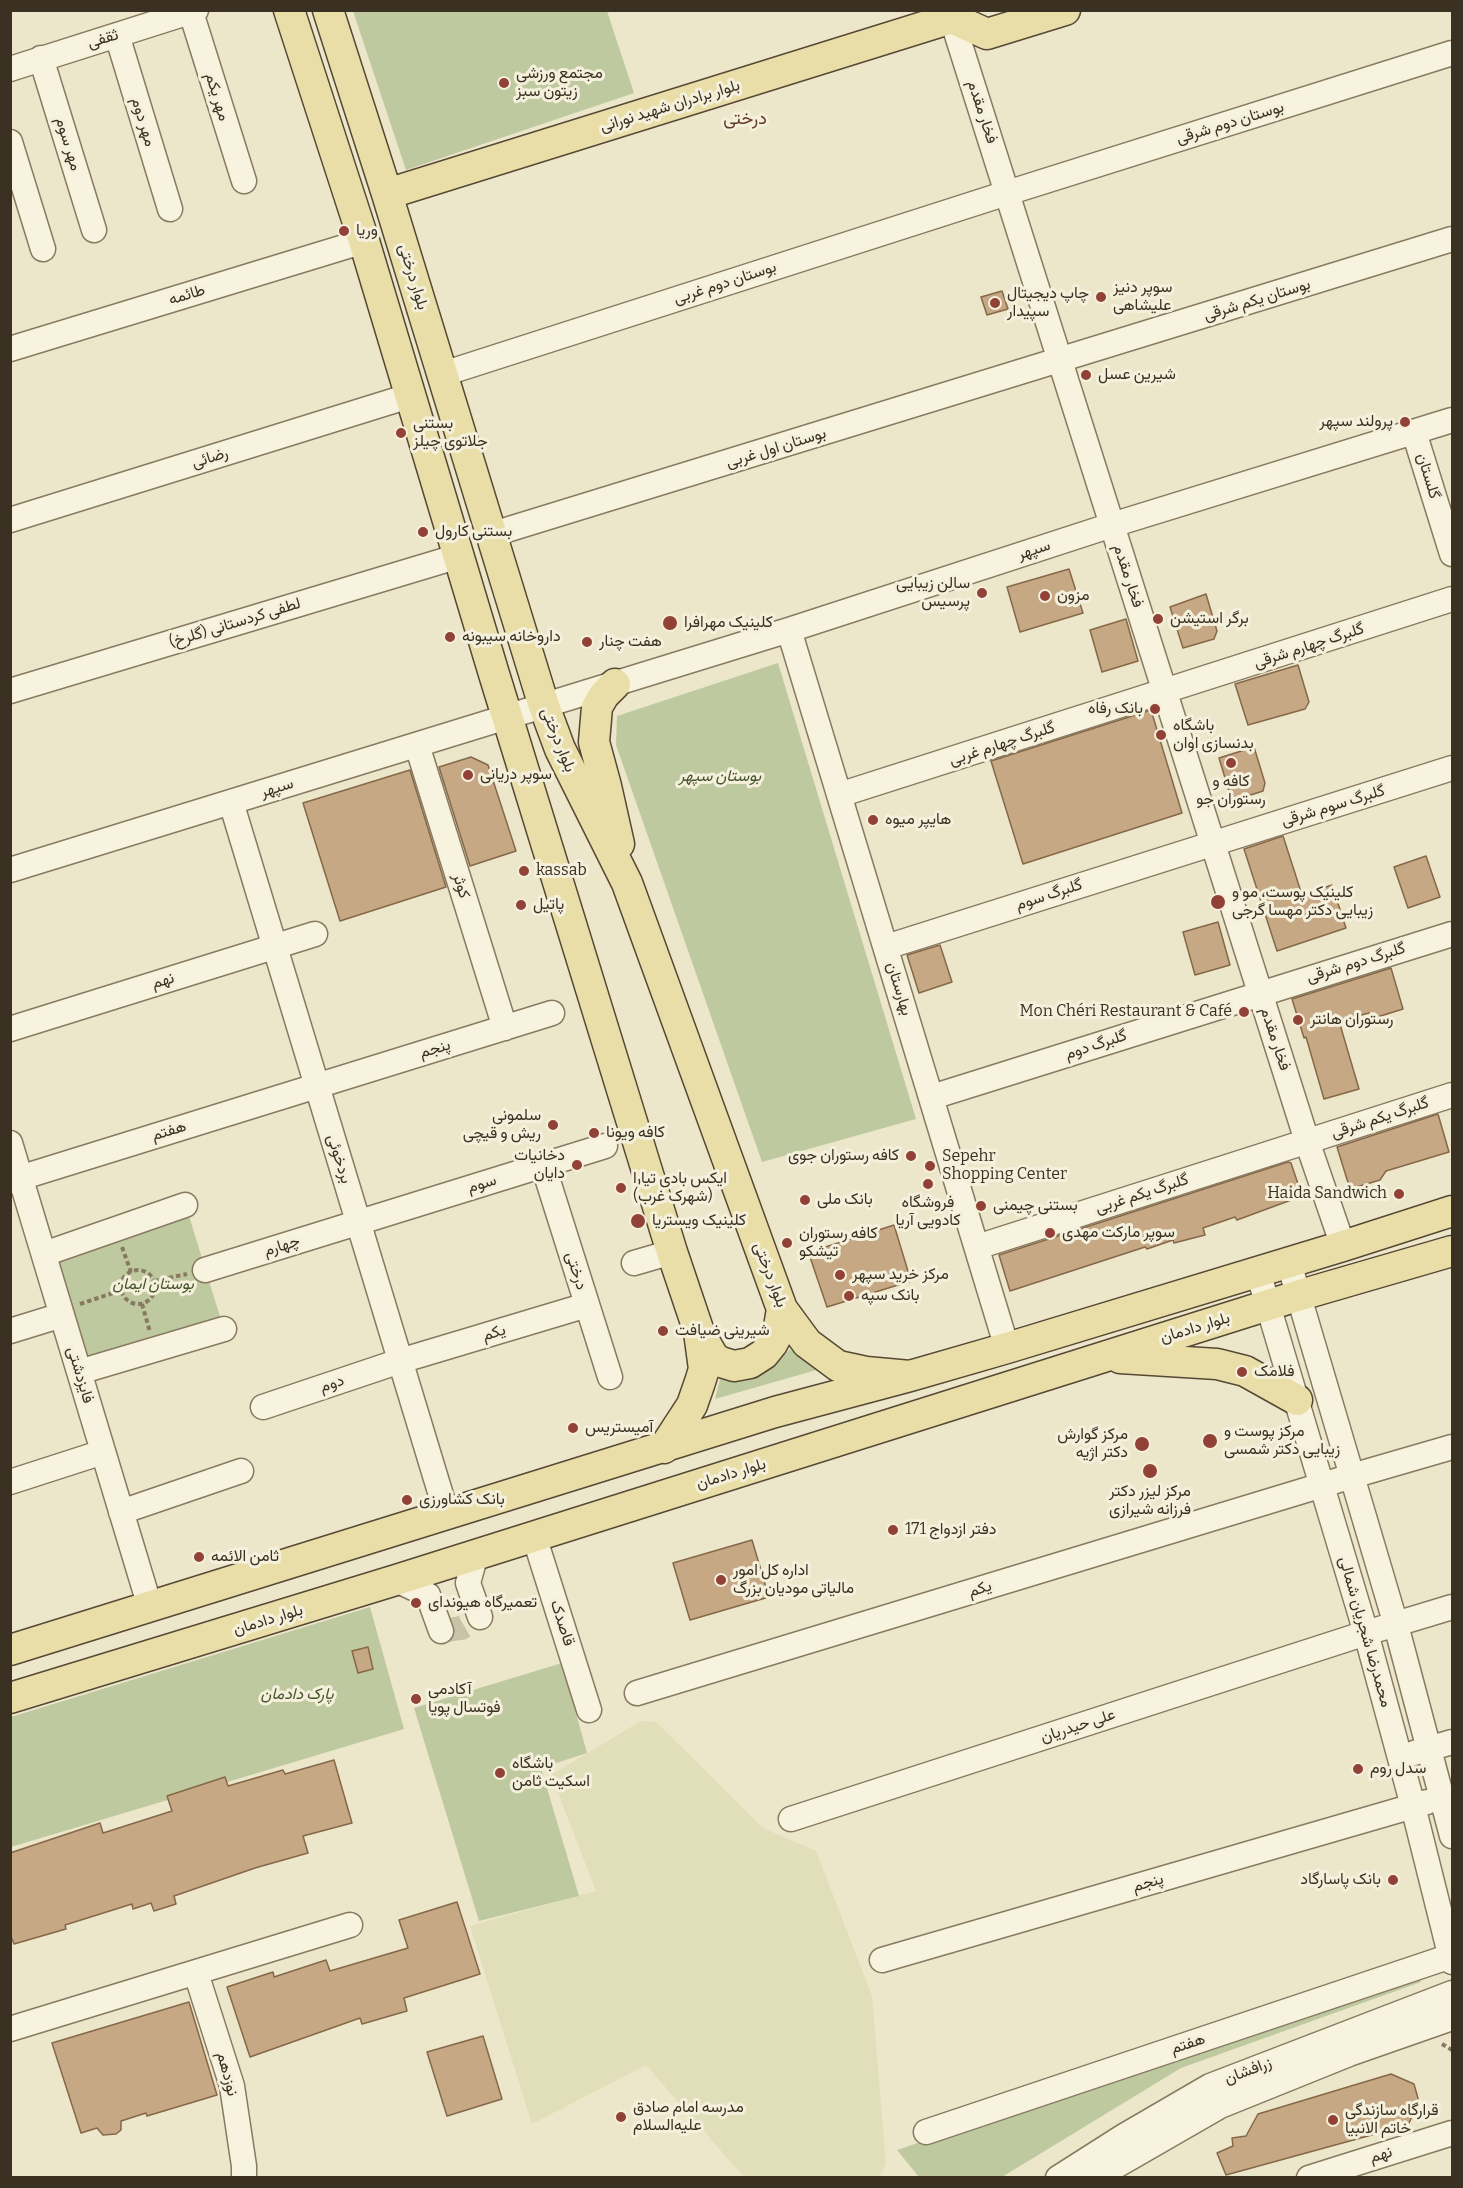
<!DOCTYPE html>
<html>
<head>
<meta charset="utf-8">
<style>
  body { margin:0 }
  #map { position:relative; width:1463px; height:2188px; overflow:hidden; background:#ece6cb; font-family:Bitter,serif }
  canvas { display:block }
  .frame { position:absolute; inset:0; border:12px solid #3a3123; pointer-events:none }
</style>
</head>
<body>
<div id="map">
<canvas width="1463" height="2188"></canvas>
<div class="frame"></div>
</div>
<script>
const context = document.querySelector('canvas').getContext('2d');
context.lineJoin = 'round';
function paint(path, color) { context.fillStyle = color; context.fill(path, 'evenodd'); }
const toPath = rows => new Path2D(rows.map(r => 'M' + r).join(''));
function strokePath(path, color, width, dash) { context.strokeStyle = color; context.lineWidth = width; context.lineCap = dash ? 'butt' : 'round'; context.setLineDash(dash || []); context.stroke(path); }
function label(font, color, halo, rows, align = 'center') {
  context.font = font + ' Bitter,Vazirmatn,serif'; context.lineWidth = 6; context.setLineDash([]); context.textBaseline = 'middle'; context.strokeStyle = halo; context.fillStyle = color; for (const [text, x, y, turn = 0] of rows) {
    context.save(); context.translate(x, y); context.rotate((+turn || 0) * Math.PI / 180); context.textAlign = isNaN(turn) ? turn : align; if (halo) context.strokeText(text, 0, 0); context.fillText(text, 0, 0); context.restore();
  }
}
const farmland = toPath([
  [641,1721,656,1722,763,1828,816,1851,872,1996,886,2164,879,2177,744,2177,646,2065,532,2124,470,1926,596,1891,551,1775]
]);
const green = toPath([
  [353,11,607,11,634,93,406,170],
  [778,663,916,1119,762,1162,616,745,617,716],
  [189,1216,221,1320,88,1362,56,1262],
  [790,1349,820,1369,715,1399,720,1379,744,1381,760,1376,772,1368],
  [370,1607,404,1729,11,1847,11,1717],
  [562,1663,587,1753,541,1768,579,1896,479,1921,414,1708],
  [1416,1973,1421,1982,1181,2068,1002,2177,919,2177,897,2150]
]);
const building = toPath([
  [1002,291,1008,309,987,315,981,297,1002,291],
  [1069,569,1083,613,1020,632,1007,587,1069,569],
  [1206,594,1217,631,1214,639,1183,648,1170,607,1206,594],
  [1126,619,1138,661,1102,672,1090,630,1126,619],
  [1298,665,1309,702,1305,709,1248,725,1235,684,1298,665],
  [1151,710,1182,813,1023,864,991,761,1151,710],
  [1254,747,1265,783,1263,791,1232,801,1219,758,1254,747],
  [471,757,488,765,516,851,470,866,439,767,471,757],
  [410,770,446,887,340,921,303,803,410,770],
  [1283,836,1302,895,1332,885,1346,928,1277,951,1244,849,1283,836],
  [1426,856,1440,897,1408,908,1394,867,1426,856],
  [1218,922,1230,965,1195,975,1183,932,1218,922],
  [940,945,952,982,919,993,907,955,940,945],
  [1391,968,1403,1009,1371,1019,1369,1013,1339,1021,1359,1089,1324,1099,1306,1037,1304,1038,1292,999,1391,968],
  [1438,1114,1449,1152,1386,1171,1380,1180,1350,1189,1337,1147,1438,1114],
  [1288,1162,1291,1163,1302,1196,1237,1220,1235,1217,1203,1228,1205,1235,1174,1243,1173,1240,1147,1249,1145,1247,1010,1291,999,1255,1288,1162],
  [894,1225,911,1281,827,1307,810,1257,813,1251,894,1225],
  [752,1540,769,1597,690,1620,673,1563,752,1540],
  [368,1647,373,1669,358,1673,352,1651,368,1647],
  [334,1760,352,1823,303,1836,308,1853,255,1868,174,1896,176,1904,154,1911,151,1903,133,1909,132,1904,65,1925,66,1929,14,1944,10,1934,10,1853,100,1823,103,1833,172,1811,167,1796,225,1777,228,1786,283,1770,285,1774,334,1760],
  [457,1902,480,1974,404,1998,407,2011,362,2024,360,2018,250,2057,227,1987,273,1972,274,1977,326,1960,330,1971,408,1948,399,1920,457,1902],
  [189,2002,217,2095,147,2116,146,2113,121,2121,121,2130,116,2134,103,2135,97,2128,81,2133,52,2043,189,2002],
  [483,2036,502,2099,447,2116,427,2052,483,2036],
  [1391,2074,1414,2084,1419,2102,1408,2125,1226,2175,1217,2153,1233,2146,1232,2138,1246,2136,1258,2114,1391,2074]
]);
const minorTunnel = toPath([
  [441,1631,461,1628,480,1617]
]);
const path = toPath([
  [122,1247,131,1272],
  '121 1287a17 17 0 1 1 34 0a17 17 0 1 1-34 0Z',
  [154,1281,187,1274],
  [80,1304,122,1290],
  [142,1304,150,1332],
  [1442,2044,1452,2050]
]);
const minor = toPath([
  [949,10,1307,1141,1343,1246],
  [191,12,244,181],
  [117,35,170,209],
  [41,58,94,230],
  [10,69,196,10],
  [10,142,43,249],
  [10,349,364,241],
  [443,374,1007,193,1452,53],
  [1414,432,1452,554],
  [10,520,409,396],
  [490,535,1452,239],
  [789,630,1007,1348],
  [10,691,459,556],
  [417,745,505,1028],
  [839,795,1452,599],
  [231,802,447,1515],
  [10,870,789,630,1112,525,1452,420],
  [886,947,1452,768],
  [10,1029,315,934],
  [932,1097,1452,934],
  [10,1143,150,1607],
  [543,1165,610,1377],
  [10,1181,552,1013],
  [977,1247,1452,1095],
  [44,1254,185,1205],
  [634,1263,672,1252],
  [1289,1263,1396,1625,1452,1836],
  [205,1270,605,1146],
  [1258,1272,1366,1633,1413,1806,1452,1962],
  [10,1331,62,1315],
  [79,1372,224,1329],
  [263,1407,400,1361,587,1305],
  [10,1482,103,1452],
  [121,1512,241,1471],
  [534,1536,589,1710],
  [476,1554,468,1583,480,1617],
  [396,1580,428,1595,441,1631],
  [637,1693,1352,1476,1452,1447],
  [1414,1753,1452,1742],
  [791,1819,1366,1633,1452,1607],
  [882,1960,1427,1802],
  [196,1973,232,2086,244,2166,244,2178],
  [10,2029,350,1925],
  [926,2132,1451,1956],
  [1058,2178,1124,2136,1210,2086,1452,1993],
  [1095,2178,1220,2106,1349,2054,1452,2018],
  [1309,2178,1452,2133]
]);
const major = toPath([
  [289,10,364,241,494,674,672,1252,699,1332,704,1369,700,1382,692,1405,664,1448],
  [328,10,387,194,544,706,560,749,627,883,782,1309,807,1343,838,1366,866,1372,910,1376],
  [952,18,987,34,1065,10],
  [387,194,952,18,960,10],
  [615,684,604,695,597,707,594,742,606,786,619,844],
  [700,1334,714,1358,721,1362,734,1366,750,1363,764,1354,772,1344,778,1333,782,1309],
  [1120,1358,1217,1364,1245,1371,1297,1400],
  [10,1650,775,1412,910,1376,1007,1348,1343,1246,1452,1211],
  [10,1698,396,1580,1297,1296,1452,1251]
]);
const markers = [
  [504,83,6,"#924136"],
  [344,231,6,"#924136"],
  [1101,297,6,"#924136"],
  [995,303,6,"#924136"],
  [1086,375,6,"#924136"],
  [1405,422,6,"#924136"],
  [401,433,6,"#924136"],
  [423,532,6,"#924136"],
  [982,593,6,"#924136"],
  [1045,596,6,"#924136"],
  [1158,619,6,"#924136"],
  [670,623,8,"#924136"],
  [450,637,6,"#924136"],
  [587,642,6,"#924136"],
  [1155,709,6,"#924136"],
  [1161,735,6,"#924136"],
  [1231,763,6,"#924136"],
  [468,775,6,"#924136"],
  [873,820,6,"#924136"],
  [524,871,6,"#924136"],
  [1218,902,8,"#924136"],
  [521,905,6,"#924136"],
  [1244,1012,6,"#924136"],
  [1298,1020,6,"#924136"],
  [553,1125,6,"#924136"],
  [594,1133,6,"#924136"],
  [911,1156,6,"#924136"],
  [577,1165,6,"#924136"],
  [930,1166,6,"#924136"],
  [928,1184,6,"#924136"],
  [621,1188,6,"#924136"],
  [1399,1194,6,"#924136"],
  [805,1200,6,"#924136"],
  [981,1206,6,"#924136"],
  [638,1221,8,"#924136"],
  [1050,1233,6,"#924136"],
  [787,1243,6,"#924136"],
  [840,1275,6,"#924136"],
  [849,1296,6,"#924136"],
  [663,1331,6,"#924136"],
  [1242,1372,6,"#924136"],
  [573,1428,6,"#924136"],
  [1210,1441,8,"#924136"],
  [1142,1444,8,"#924136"],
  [1150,1471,8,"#924136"],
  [407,1500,6,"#924136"],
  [893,1530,6,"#924136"],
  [199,1557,6,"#924136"],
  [721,1580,6,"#924136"],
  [416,1603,6,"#924136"],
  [416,1699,6,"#924136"],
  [1358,1769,6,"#924136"],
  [500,1773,6,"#924136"],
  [1393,1880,6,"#924136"],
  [621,2117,6,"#924136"],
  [1333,2120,6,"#924136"]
];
const streetNames = [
  ["ثقفی",103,39,-17],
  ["مهر یکم",217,97,73],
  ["بلوار برادران شهید نورانی",670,106,-17],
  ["فخار مقدم",982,112,72],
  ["مهر دوم",143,122,73],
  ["بوستان دوم شرقی",1230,123,-17],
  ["مهر سوم",68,144,73],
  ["بلوار درختی",413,277,73],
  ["بوستان دوم غربی",725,283,-18],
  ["طائمه",187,295,-17],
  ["بوستان یکم شرقی",1257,300,-17],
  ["بوستان اول غربی",776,448,-17],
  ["رضائی",210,458,-17],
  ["گلستان",1428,476,73],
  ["سپهر",1034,550,-18],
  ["فخار مقدم",1128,576,72],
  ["لطفی کردستانی (گلرخ)",235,623,-17],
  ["گلبرگ چهارم شرقی",1309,646,-18],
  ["بلوار درختی",558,740,68],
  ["گلبرگ چهارم غربی",1002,744,-18],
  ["سپهر",277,788,-17],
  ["گلبرگ سوم شرقی",1333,806,-17],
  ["کوثر",461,886,73],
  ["گلبرگ سوم",1049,895,-18],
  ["گلبرگ دوم شرقی",1356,963,-17],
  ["نهم",163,981,-17],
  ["بهارستان",899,989,73],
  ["فخار مقدم",1275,1039,72],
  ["گلبرگ دوم",1096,1045,-18],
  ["پنجم",435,1049,-17],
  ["گلبرگ یکم شرقی",1380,1118,-18],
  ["هفتم",169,1131,-17],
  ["بردخوئی",339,1159,73],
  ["سوم",482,1184,-17],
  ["گلبرگ یکم غربی",1142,1194,-18],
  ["چهارم",282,1246,-17],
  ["درختی",576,1271,73],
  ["بلوار درختی",770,1275,69],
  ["بلوار دادمان",1195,1328,-17],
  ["یکم",494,1333,-17],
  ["فایزدشتی",80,1375,73],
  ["دوم",332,1384,-18],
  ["بلوار دادمان",731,1474,-17],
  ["یکم",980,1589,-17],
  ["بلوار دادمان",268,1620,-17],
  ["قاصدک",562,1623,72],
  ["محمدرضا شجریان شمالی",1365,1632,74],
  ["علی حیدریان",1078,1726,-18],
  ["پنجم",1148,1883,-16],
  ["هفتم",1188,2044,-18],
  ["زرافشان",1248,2071,-21],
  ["نوزدهم",227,2074,75],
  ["نهم",1381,2155,-17]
];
const poiNames = [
  ["مجتمع ورزشی",516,74],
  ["زیتون سبز",516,92],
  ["وریا",356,231],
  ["سوپر دنيز",1113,288],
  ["عليشاهى",1113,306],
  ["چاپ دیجیتال",1007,294],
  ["سپیدار",1007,312],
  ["شیرین عسل",1098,375],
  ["پرولند سپهر",1393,422,"right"],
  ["بستنی",413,424],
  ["جلاتوی چیلز",413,442],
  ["بستنی کارول",435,532],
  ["سالن زیبایی",970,584,"right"],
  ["پرسیس",970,602,"right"],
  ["مزون",1057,596],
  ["برگر استیشن",1170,619],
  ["کلینیک مهرافرا",684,623],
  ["داروخانه سیبونه",462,637],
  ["هفت چنار",599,642],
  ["بانک رفاه",1143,709,"right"],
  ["باشگاه",1173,726],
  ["بدنسازی اوان",1173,744],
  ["سوپر دریانی",480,775],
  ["کافه و",1231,782,"center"],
  ["رستوران جو",1231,800,"center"],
  ["هايپر ميوه",885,820],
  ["kassab",536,871],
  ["کلینیک پوست، مو و",1232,893],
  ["زیبایی دکتر مهسا گرجی",1232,911],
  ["پاتیل",533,905],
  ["Mon Chéri Restaurant & Café",1232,1012,"right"],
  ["رستوران هانتر",1310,1020],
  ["سلمونی",541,1116,"right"],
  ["ریش و قیچی",541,1134,"right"],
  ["کافه ویونا",606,1133],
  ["دخانیات",565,1156,"right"],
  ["دایان",565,1174,"right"],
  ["کافه رستوران جوی",899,1156,"right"],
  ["Sepehr",942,1157],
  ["Shopping Center",942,1175],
  ["ایکس بادی تیارا",633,1179],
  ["(شهرک غرب)",633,1197],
  ["Haida Sandwich",1387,1194,"right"],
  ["بانک ملی",817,1200],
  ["فروشگاه",928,1203,"center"],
  ["کادویی آریا",928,1221,"center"],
  ["بستنی چیمنی",993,1206],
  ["کلینیک ویستریا",652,1221],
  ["سوپر مارکت مهدی",1062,1233],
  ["کافه رستوران",799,1234],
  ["تیشکو",799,1252],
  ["مرکز خرید سپهر",852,1275],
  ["بانک سپه",861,1296],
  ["شیرینی ضیافت",675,1331],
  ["فلامک",1254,1372],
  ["آمیستریس",585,1428],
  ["مرکز پوست و",1224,1432],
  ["زیبایی دکتر شمسی",1224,1450],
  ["مرکز گوارش",1128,1435,"right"],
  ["دکتر اژیه",1128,1453,"right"],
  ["مرکز لیزر دکتر",1150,1492,"center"],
  ["فرزانه شیرازی",1150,1510,"center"],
  ["بانک کشاورزی",419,1500],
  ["دفتر ازدواج 171",905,1530],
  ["ثامن الائمه",211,1557],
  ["اداره کل امور",733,1571],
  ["مالیاتی مودیان بزرگ",733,1589],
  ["تعمیرگاه هیوندای",428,1603],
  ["آکادمی",428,1690],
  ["فوتسال پویا",428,1708],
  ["باشگاه",512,1764],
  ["اسکیت ثامن",512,1782],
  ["سدل روم",1370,1769],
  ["بانک پاسارگاد",1381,1880,"right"],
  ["مدرسه امام صادق",633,2108],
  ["علیه‌السلام",633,2126],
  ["قرارگاه سازندگی",1345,2111],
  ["خاتم الانبیا",1345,2129]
];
const parkNames = [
  ["بوستان سپهر",720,777],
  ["بوستان ایمان",153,1285],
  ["پارک دادمان",297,1695]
];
const neighbourhoodNames = [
  ["درختی",745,119]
];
paint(farmland, '#e1dfb9');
paint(green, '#bfc9a0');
paint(building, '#c6a885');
strokePath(building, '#856848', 1.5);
strokePath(minorTunnel, '#c8c2a9', 24, [24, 12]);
strokePath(minor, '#887a61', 27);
strokePath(major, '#564834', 33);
strokePath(path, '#887a61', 4, [4.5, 3]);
strokePath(minor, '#f7f3de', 24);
strokePath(major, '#eadea8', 30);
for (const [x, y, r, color] of markers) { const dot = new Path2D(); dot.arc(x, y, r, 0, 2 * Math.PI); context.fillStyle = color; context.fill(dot); strokePath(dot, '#f4f0db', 2); }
label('16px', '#3a3123', '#f4f0db', streetNames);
label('16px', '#3a3123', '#f4f0db', poiNames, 'left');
label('italic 16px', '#45542b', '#f4f0db', parkNames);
label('18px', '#633a26', '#f4f0db', neighbourhoodNames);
</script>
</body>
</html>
